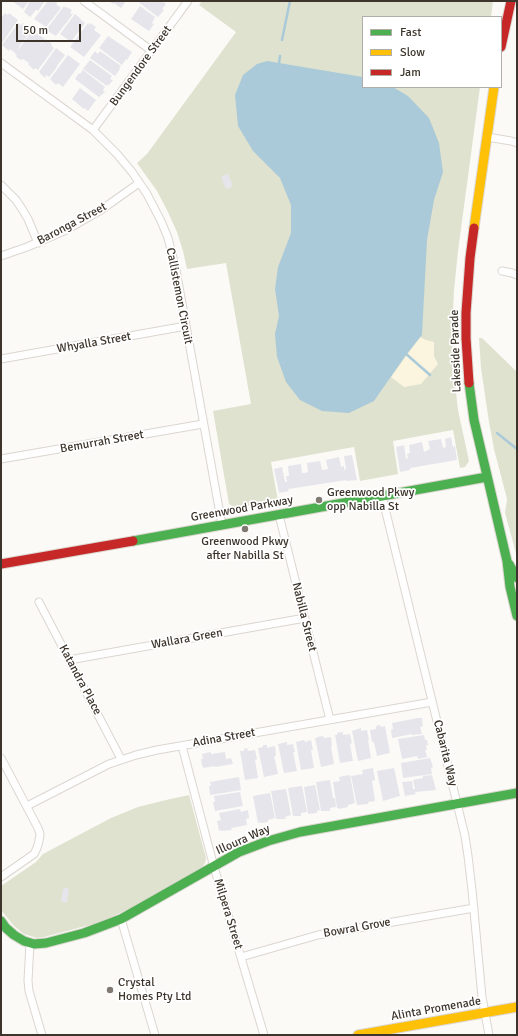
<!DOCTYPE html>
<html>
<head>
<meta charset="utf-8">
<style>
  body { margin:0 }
  #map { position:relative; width:518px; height:1036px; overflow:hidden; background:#fcfaf7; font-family:Signika,sans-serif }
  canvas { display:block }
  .frame { position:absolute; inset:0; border:2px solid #3d352b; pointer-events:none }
  .legend { position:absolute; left:362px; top:16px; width:140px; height:72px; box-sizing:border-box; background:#fff; border:1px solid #b1aeaa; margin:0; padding:5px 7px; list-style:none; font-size:12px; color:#3d352b }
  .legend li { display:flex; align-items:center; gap:8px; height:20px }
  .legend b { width:20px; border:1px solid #b1aeaa }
  .scale { position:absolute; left:16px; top:24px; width:65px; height:18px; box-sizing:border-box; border:2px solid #3d352b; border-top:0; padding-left:5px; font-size:12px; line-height:14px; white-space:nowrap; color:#3d352b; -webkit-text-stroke:3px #fff; paint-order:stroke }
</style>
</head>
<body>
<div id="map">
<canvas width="518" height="1036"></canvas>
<div class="frame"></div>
<ul class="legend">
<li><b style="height:5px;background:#4caf50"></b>Fast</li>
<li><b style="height:5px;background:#ffc107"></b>Slow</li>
<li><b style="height:5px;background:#c62828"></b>Jam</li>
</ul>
<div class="scale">50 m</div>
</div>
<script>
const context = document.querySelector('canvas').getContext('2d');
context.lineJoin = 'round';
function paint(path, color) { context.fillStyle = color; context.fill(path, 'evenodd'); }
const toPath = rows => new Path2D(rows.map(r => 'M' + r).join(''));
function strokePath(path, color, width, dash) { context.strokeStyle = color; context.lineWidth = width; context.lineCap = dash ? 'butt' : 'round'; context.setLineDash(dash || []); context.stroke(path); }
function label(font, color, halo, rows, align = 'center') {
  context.font = font + ' Signika,sans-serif'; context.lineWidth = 3.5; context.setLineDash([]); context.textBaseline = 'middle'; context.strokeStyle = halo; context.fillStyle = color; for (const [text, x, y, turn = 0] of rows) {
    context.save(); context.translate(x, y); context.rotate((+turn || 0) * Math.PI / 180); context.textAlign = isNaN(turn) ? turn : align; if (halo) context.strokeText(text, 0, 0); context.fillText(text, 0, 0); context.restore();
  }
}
const green = toPath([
  [202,1,493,1,491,17,363,17,363,87,480,87,458,251,454,290,452,331,453,365,458,410,469,461,465,467,460,468,453,430,393,441,398,474,360,481,354,447,271,462,278,501,235,508,229,504,213,411,251,404,226,263,187,269,183,251,177,232,167,210,157,191,137,163,147,154,236,32,199,5],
  [479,338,482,338,517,372,517,557,505,513,507,499,494,449,489,422,481,368],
  [189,795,206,858,205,863,202,867,131,908,113,916,93,924,44,937,37,938,24,934,14,926,1,910,1,886,36,862,43,854,111,818,138,807,166,800]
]);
const sand = toPath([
  [420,337,426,340,434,342,434,356,438,364,421,384,404,387,391,377]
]);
const water = toPath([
  [267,61,363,77,363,87,393,87,408,96,429,118,439,143,443,172,434,200,427,240,422,335,406,355,374,401,349,413,322,411,300,400,286,382,277,357,275,334,279,316,275,289,278,267,291,233,291,205,280,178,253,151,238,126,235,95,243,75,257,64]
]);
const stream = toPath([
  [282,40,290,1],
  [280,65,279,63,280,56],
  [405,353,430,375],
  [497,433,517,449]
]);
const building = toPath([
  [12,1,29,1,23,9],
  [30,1,45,1,38,11,36,10,30,17,24,12],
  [48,1,58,1,56,4,61,8,46,27,34,19],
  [109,1,126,1,121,8,114,3,113,4],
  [137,1,162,1,166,4,162,9,164,10,158,17],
  [64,6,66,8,67,7,72,10,70,13,73,14,56,36,46,30],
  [140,6,155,17,152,23,154,24,149,31,131,19],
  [5,13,8,15,9,13,18,20,2,43,1,43,1,18],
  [75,14,81,19,81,20,85,23,71,42,60,34],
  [18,23,21,25,23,23,32,30,20,45,18,50,31,32,34,35,36,33,45,39,38,49,46,39,52,44,51,45,54,48,38,70,35,68,34,70,28,64,29,63,23,59,21,60,16,57,17,56,15,54,16,53,15,53,10,49,9,51,2,45],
  [88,23,90,25,90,23,96,27,94,30,101,35,84,57,70,47],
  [108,36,132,52,127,60,126,59,122,65,99,48],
  [56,48,65,55,56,67,57,67,49,77,46,75,45,78,39,72],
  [95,51,98,54,100,51,121,66,119,69,120,69,115,76,90,58],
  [68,55,80,64,63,87,58,83,56,85,50,79],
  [90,60,112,76,110,79,113,80,109,85,108,84,107,86,83,69],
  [83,70,105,87,103,90,105,92,99,97,75,79,79,73,80,74],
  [80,88,96,100,88,111,85,108,84,109,72,99],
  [227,174,228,174,233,186,228,189,227,188,226,189,221,177],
  [451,437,453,447,455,446,457,460,410,468,410,470,400,472,396,447,404,445,406,459,408,458,407,454,410,453,409,445,422,442,424,452,430,449,428,441,441,439,443,448,446,447,445,439],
  [352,455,357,480,346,481,346,480,308,486,288,489,289,491,279,493,274,469,282,467,285,482,287,482,286,476,289,476,288,466,301,464,302,473,305,473,308,472,307,463,320,461,322,470,328,469,326,460,339,457,341,467,344,466,344,470,346,469,344,456],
  [418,718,422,718,423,726,420,727,422,734,412,735,412,734,392,738,391,730,393,729,392,723],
  [380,725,381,727,385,726,390,753,377,756,374,742,372,742,370,730,376,729,376,726],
  [361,728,361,731,367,730,369,740,368,740,371,758,358,761,352,731],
  [343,732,343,735,350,734,352,743,350,744,353,761,340,763,335,735,337,735,337,733],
  [424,735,425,740,427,740,428,745,426,745,427,750,425,750,427,757,418,759,417,756,402,759,398,739],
  [323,736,324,738,331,737,332,747,331,747,334,764,321,767,315,738,317,738,317,737],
  [304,740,305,742,311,740,313,750,311,750,314,768,301,770,296,742],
  [287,742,287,745,293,744,295,752,293,752,297,771,284,773,278,744],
  [263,745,267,745,267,748,275,746,276,756,274,756,278,774,264,777,258,748,263,747],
  [247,748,248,751,255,750,257,759,255,760,258,778,245,780,240,751,244,751,244,749],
  [211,752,211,754,225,752,226,759,231,758,233,764,215,767,215,766,203,768,203,766,202,766,201,759,203,759,202,754],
  [430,758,433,767,431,768,432,774,403,778,401,763],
  [373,768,375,780,372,781,375,801,368,802,368,804,357,805,351,776,363,774,362,770],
  [394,768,400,796,383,801,377,771],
  [350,775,355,803,348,805,348,807,339,809,339,808,337,808,333,782,340,781,339,777],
  [432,775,436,790,415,792,416,794,405,796,402,782,412,781,413,789,415,789,413,780,423,778,423,776],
  [239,777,241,790,211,795,210,794,209,786,211,786,210,782],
  [330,780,333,798,335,798,336,807,330,808,330,811,321,811,316,782],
  [315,785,320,810,317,811,317,813,308,814,304,787],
  [302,786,307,812,301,813,301,816,293,816,288,788],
  [286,789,291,815,285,817,286,819,276,819,271,791],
  [240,792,243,806,215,811,213,802,215,802,214,796],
  [270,793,275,818,268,820,268,822,261,823,261,822,258,823,253,796],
  [240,809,241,812,248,810,249,818,246,819,247,825,231,828,232,830,221,831,221,830,219,831,217,821,221,820,219,813],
  [64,888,68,888,68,889,69,889,67,902,66,902,66,903,61,901,63,889,64,889]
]);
const street = toPath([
  [84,1,152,51],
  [1,63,93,130,117,154,132,172,147,194,161,221,168,238,176,270,222,525],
  [93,130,188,1],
  [487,137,511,141,517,143],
  [1,185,16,200,22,209,28,219,38,243],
  [1,256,27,247,66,230,101,210,139,183],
  [502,271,512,273,517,275],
  [1,359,186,326],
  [1,459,203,424],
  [382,496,465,836,468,856,472,890,482,997,489,1035],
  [279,515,330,720],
  [39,602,121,759],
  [69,660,305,618],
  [182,746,214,867,264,1035],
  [1,758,38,828,40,834,39,841,37,848,34,854,1,877],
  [27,806,109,764,136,755,157,750,432,702],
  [121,919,155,1035],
  [30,943,28,981,29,991,42,1035],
  [241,957,318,935,474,908]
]);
const fast = toPath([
  [469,383,474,420,507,561,510,587,517,616],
  [133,541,487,477],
  [509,564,517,578],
  [1,921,6,928,14,935,24,941,34,944,46,943,84,933,121,919,239,852,268,841,300,832,517,793]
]);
const slow = toPath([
  [474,228,494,87],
  [358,1035,517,1007]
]);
const jam = toPath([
  [501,47,511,1],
  [469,383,466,338,466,313,470,258,474,228],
  [1,564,133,541]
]);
const markers = [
  [319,500,4,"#807a72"],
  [245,529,4,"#807a72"],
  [110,990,4,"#807a72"]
];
const streetNames = [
  ["Bungendore Street",141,66,-54],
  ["Baronga Street",72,224,-28],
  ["Callistemon Circuit",179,296,79],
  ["Whyalla Street",94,343,-10],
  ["Lakeside Parade",456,351,-92],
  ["Bemurrah Street",102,442,-10],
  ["Greenwood Parkway",242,509,-10],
  ["Nabilla Street",304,617,76],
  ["Wallara Green",187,639,-10],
  ["Katandra Place",80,680,62],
  ["Adina Street",224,738,-10],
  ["Cabarita Way",445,753,76],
  ["Illoura Way",243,840,-24],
  ["Milpera Street",228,914,73],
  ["Bowral Grove",357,928,-10],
  ["Alinta Promenade",436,1009,-10]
];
const poiNames = [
  ["Greenwood Pkwy",327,493],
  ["opp Nabilla St",327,507],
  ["Greenwood Pkwy",245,542,"center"],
  ["after Nabilla St",245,556,"center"],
  ["Crystal",118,983],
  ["Homes Pty Ltd",118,997]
];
paint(green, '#dfe2ce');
paint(sand, '#fbf5df');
paint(water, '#abcad9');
strokePath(stream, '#abcad9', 2.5);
paint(building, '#e5e5eb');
strokePath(street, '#dbd6d0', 9);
strokePath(fast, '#dbd6d0', 11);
strokePath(slow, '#dbd6d0', 11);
strokePath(jam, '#dbd6d0', 11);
strokePath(street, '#fffefe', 7);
strokePath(fast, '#4caf50', 9);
strokePath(slow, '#ffc107', 9);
strokePath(jam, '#c62828', 9);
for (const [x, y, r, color] of markers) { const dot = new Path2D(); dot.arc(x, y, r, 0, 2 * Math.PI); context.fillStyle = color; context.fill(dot); strokePath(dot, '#fff', 1.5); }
label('12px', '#3d352b', '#fff', streetNames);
label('12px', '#3d352b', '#fff', poiNames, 'left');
</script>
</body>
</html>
